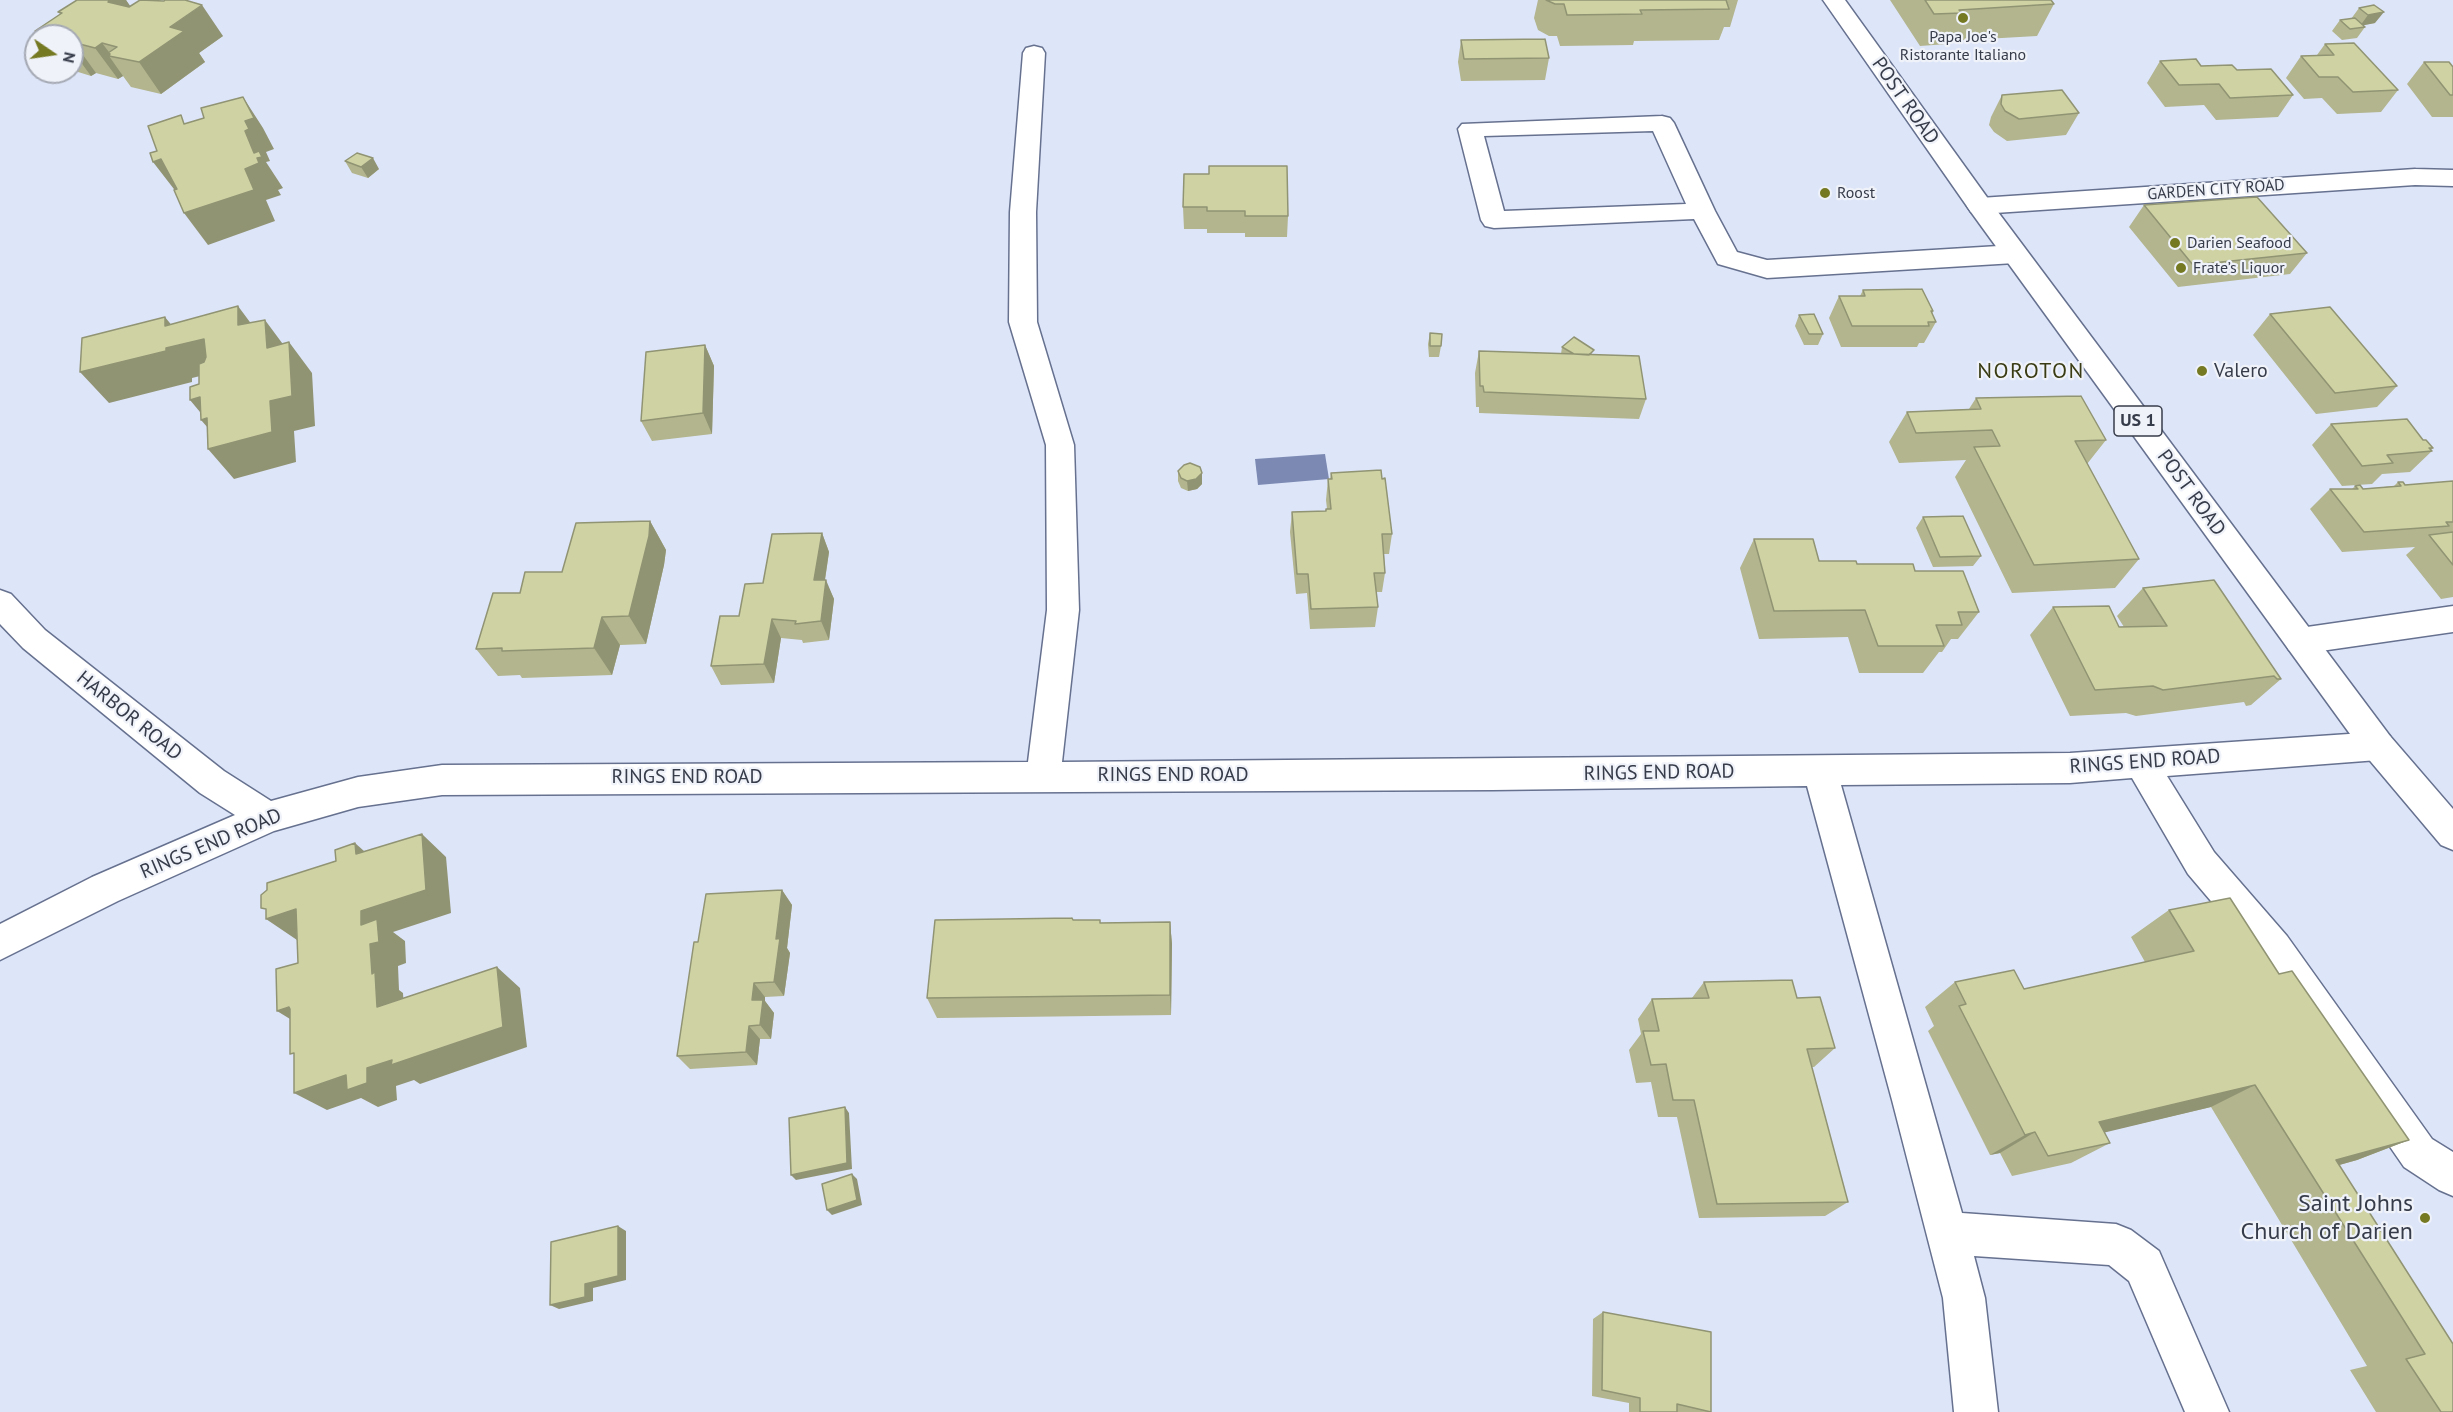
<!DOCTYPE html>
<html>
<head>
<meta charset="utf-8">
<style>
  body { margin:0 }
  #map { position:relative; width:2453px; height:1412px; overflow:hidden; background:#dde5f9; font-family:"PT Sans",sans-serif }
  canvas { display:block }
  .north { position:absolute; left:24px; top:24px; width:60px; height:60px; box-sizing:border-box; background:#eff2f9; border:2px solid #a5a9b3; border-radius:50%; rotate:103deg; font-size:16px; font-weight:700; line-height:24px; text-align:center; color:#373c4a }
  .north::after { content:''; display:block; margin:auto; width:21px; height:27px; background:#757922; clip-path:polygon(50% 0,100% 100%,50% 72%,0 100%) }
</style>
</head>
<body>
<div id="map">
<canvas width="2453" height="1412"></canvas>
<div class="north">N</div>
</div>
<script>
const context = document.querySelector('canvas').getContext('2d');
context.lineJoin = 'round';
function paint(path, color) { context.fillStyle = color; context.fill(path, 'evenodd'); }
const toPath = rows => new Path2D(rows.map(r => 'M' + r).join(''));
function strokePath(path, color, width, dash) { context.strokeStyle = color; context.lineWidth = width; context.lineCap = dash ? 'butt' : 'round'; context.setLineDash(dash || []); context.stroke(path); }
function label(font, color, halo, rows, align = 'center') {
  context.font = font + ' "PT Sans",sans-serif'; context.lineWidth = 4.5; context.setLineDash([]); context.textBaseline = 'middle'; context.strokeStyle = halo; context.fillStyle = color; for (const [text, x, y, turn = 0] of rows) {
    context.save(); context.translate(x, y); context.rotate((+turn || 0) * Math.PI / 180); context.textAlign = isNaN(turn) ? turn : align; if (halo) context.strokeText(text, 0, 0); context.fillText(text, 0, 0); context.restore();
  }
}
const water = toPath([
  [1325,454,1329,479,1258,485,1255,459]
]);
const minor = toPath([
  [1034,46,1042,48,1045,53,1036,212,1037,322,1074,445,1079,610,1062,762,2070,753,2378,732,2390,736,2395,746,2390,756,2378,760,2167,776,2214,852,2287,936,2432,1139,2453,1152,2453,1196,2439,1190,2404,1167,2261,960,2188,874,2132,778,2070,783,1841,785,1962,1213,2116,1224,2131,1230,2159,1251,2229,1412,2185,1412,2129,1281,2109,1265,1974,1256,1985,1298,1998,1412,1954,1412,1943,1298,1892,1100,1807,786,1493,790,442,795,358,807,274,831,118,901,0,960,0,924,92,877,235,815,200,793,23,648,0,624,0,590,11,594,45,630,224,771,271,801,358,777,442,765,1028,762,1047,610,1046,445,1009,322,1010,212,1023,53,1026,48,1034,46],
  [1662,116,1670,118,1674,123,1715,211,1737,252,1767,260,2015,245,2024,248,2028,254,2024,260,2015,263,1767,278,1718,264,1694,219,1494,228,1485,226,1481,220,1458,129,1462,124,1662,116],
  [1653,131,1686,204,1504,211,1484,136,1653,131],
  [2415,169,2453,170,2453,186,2415,185,1980,214,1971,212,1967,206,1971,200,1980,198,2415,169],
  [2453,606,2453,632,2300,654,2289,650,2284,641,2289,632,2300,628,2453,606]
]);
const major = toPath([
  [1823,0,1845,0,1989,200,2390,736,2453,809,2453,850,2441,845,2366,756,1971,212,1823,0]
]);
const wall = toPath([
  [77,0,126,0,130,7,223,36,199,53,205,62,161,94,131,87,123,76,118,79,96,73,91,76,75,71,72,67,72,36,39,36,35,31,60,14,58,12],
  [1538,0,1738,0,1730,27,1724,27,1719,40,1634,41,1633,45,1560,46,1557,36,1549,36,1538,30,1534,18],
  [1890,0,2051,0,2054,4,2037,36,1949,41,1947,44,1920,46],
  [2374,5,2375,23,2363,25,2365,27,2357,38,2342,40,2332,31,2340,20,2351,19,2359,8],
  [1461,40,1549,58,1545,80,1461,81,1458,62],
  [2325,44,2398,90,2381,112,2337,114,2322,98,2304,99,2286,78,2301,56,2317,55],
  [2160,61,2237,70,2293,95,2278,117,2216,120,2204,105,2165,107,2147,83],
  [2424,62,2453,67,2453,117,2432,117,2407,84],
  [2002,95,2079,113,2066,135,2007,141,1994,132,1989,125,1991,117],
  [345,161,379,169,368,178,352,173],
  [1184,174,1288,216,1287,237,1245,237,1245,233,1207,233,1207,229,1184,229,1183,207],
  [2144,205,2307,253,2290,274,2178,287,2129,227],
  [1863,290,1933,311,1932,314,1936,322,1924,343,1919,343,1917,347,1841,347,1829,318,1839,296,1860,296],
  [2270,314,2397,386,2377,407,2316,414,2253,335],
  [1799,315,1823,334,1818,345,1804,345,1795,326],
  [1430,333,1441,346,1439,357,1429,357,1428,344],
  [705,345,714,366,712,434,652,441,641,421],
  [1562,347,1593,355,1646,399,1639,419,1479,413,1479,407,1476,407,1475,373,1479,351,1561,354],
  [1976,398,2106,440,2087,464,2139,559,2115,588,2012,593,1955,477,1966,460,1899,463,1889,442,1907,412,1969,409],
  [2331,424,2423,440,2433,448,2431,450,2432,451,2410,472,2382,474,2372,484,2342,486,2312,445],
  [1178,471,1202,473,1202,484,1197,489,1188,491,1181,488,1178,481],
  [1331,473,1392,534,1389,554,1384,554,1385,573,1382,592,1376,592,1378,607,1375,627,1310,629,1307,593,1296,594,1290,532,1292,512,1325,511,1327,509,1326,500,1328,479,1330,479],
  [2453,481,2453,597,2441,599,2406,555,2415,547,2342,552,2310,509,2330,489,2352,489,2355,486,2363,489,2394,486,2398,482,2405,485],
  [1923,517,1981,556,1973,566,1933,567,1916,528],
  [650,521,666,550,664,565,646,644,620,645,612,675,522,678,520,675,498,676,476,649,520,593,562,572],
  [822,533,829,552,825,580,834,599,829,640,803,643,802,640,781,638,774,683,721,685,711,666,739,616,763,583],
  [1754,539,1819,561,1857,564,1915,571,1979,612,1958,639,1951,639,1942,652,1939,652,1923,673,1859,673,1848,637,1759,639,1740,568],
  [2143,588,2281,679,2251,705,2246,706,2244,702,2136,716,2126,713,2070,716,2030,635,2053,607,2119,627,2124,627,2117,616],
  [782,890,792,905,787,948,790,953,784,996,765,997,765,1001,774,1013,771,1039,760,1039,757,1065,690,1069,677,1056,698,942],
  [2169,910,2279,974,2409,1140,2357,1160,2339,1165,2453,1412,2376,1412,2350,1370,2367,1366,2211,1107,2104,1132,2110,1143,2071,1163,2012,1176,2000,1153,1990,1155,1928,1031,1934,1026,1925,1007,1955,982,2024,989,2145,962,2131,937],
  [1170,922,1172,944,1171,1015,937,1018,927,998,1100,923],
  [1704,982,1797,998,1835,1048,1814,1067,1812,1067,1848,1202,1825,1216,1699,1218,1677,1117,1658,1117,1651,1082,1636,1083,1629,1050,1641,1034,1638,1019,1652,999,1692,998],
  [1603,1312,1711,1412,1629,1412,1629,1403,1592,1396,1593,1319]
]);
const shadedWall = toPath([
  [110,0,126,0,143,24,108,2],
  [202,5,223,36,199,53,205,62,161,94,139,62,170,27],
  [2384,12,2375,23,2360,26,2368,15],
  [73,41,96,73,91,76,72,50],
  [102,43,112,56,110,54,108,53,110,56,109,56,123,76,118,79,95,48],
  [243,97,263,128,274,149,266,152,270,161,266,162,283,188,278,190,281,195,266,200,275,221,208,245,184,213,245,169,254,153,245,131],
  [373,158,379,169,368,178,361,167],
  [161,159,185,191,177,193,153,162],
  [238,306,261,337,238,325],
  [165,317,186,343,204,339,229,369,192,378,192,382,109,403,80,372,165,326],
  [265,320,288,351,267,348],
  [289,342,312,373,315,426,294,431,296,462,234,479,208,449,223,445,201,420,205,418,190,400,200,397,270,401],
  [705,345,714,366,712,434,703,413],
  [1202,473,1202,484,1197,489,1188,491,1187,481],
  [650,521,666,550,664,565,646,644,629,616],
  [822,533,829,552,822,599,814,580],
  [826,580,834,599,829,640,821,621],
  [602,617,620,645,612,675,594,648],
  [772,619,781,638,774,683,764,664],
  [422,834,446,857,451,913,393,932,405,941,406,963,398,966,399,990,403,993,405,1027,377,1007,372,974,361,925,361,911],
  [355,843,382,867,356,854],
  [782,890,792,905,787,948,790,953,784,996,774,982,776,939],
  [296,909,297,940,266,919],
  [1170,922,1172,944,1171,1015,1170,995],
  [497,967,520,988,527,1047,420,1084,414,1080,396,1086,397,1100,378,1107,361,1098,327,1110,294,1093,367,1068],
  [754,983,765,997,765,1001,774,1013,771,1039,760,1025,752,1000],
  [289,1007,308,1030,277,1011],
  [749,1026,760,1039,757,1065,746,1052],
  [2255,1085,2211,1107,2061,1143,2099,1122],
  [845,1107,849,1113,852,1169,796,1180,791,1175],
  [2035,1132,2000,1153,1990,1155,2025,1135],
  [2409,1140,2357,1160,2311,1173,2336,1160],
  [852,1174,857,1179,862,1205,832,1215,827,1210],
  [618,1226,626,1231,626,1280,593,1288,593,1301,559,1309,550,1305,585,1284]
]);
const building = toPath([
  [77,0,110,0,108,2,129,7,140,0,164,1,165,0,185,0,202,5,170,27,184,31,139,62,109,56,110,54,108,53,117,47,102,43,95,48,72,42,72,36,54,36,35,31,62,13,58,12,77,0],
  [1546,0,1726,0,1729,9,1640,10,1642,14,1567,15,1564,4,1555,4,1546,0],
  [1925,0,2051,0,2054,4,1959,10,1962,13,1934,14,1925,0],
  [2374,5,2384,12,2368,15,2359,8,2374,5],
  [2355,18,2365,27,2350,29,2340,20,2355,18],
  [1545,39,1549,58,1464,59,1461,40,1545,39],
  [2354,43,2398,90,2353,92,2338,77,2319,77,2301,56,2334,55,2325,44,2354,43],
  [2196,59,2201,66,2232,65,2237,70,2271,69,2293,95,2230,98,2219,84,2179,85,2160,61,2196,59],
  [2424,62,2449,62,2453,67,2453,95,2450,95,2424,62],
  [2062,90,2079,113,2019,119,2005,111,2001,104,2002,95,2062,90],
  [243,97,254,118,245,121,249,129,245,131,254,153,259,151,262,157,257,158,259,163,245,169,254,190,184,213,174,190,177,189,161,159,153,162,150,153,157,151,148,126,181,115,184,124,204,118,201,108,243,97],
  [357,153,373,158,361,167,345,161,357,153],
  [1209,166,1287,166,1288,216,1245,216,1245,211,1207,211,1207,207,1183,207,1184,174,1209,174,1209,166],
  [2257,197,2307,253,2193,265,2144,205,2257,197],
  [1922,289,1933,311,1931,311,1936,322,1928,322,1929,326,1852,326,1839,296,1865,296,1863,290,1922,289],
  [238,306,238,325,265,320,267,348,289,342,292,396,270,401,272,432,208,449,207,418,201,420,200,397,190,400,190,387,199,384,199,364,204,362,206,357,204,339,166,348,166,351,80,372,82,338,165,317,165,326,238,306],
  [2330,307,2397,386,2335,393,2270,314,2330,307],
  [1814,314,1823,334,1809,334,1799,315,1814,314],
  [1430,333,1442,334,1441,346,1430,346,1430,333],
  [1574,337,1594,350,1589,355,1574,354,1562,347,1574,337],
  [705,345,703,413,641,421,646,352,705,345],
  [1479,351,1639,356,1646,399,1484,392,1483,386,1480,386,1479,351],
  [2081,396,2106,440,2075,441,2139,559,2034,565,1974,447,2000,446,1992,430,1916,433,1907,412,1981,409,1976,398,2081,396],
  [2407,419,2423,440,2426,440,2433,448,2429,448,2432,451,2387,455,2393,463,2362,466,2331,424,2407,419],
  [1190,463,1200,467,1202,473,1196,479,1187,481,1181,478,1178,471,1184,465,1190,463],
  [1381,470,1382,479,1385,478,1392,534,1382,534,1385,573,1374,573,1378,607,1311,609,1308,574,1297,574,1292,512,1326,511,1326,509,1331,509,1328,479,1332,479,1331,473,1381,470],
  [2453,481,2453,522,2446,522,2449,526,2364,532,2330,489,2358,489,2355,486,2360,485,2363,489,2401,486,2398,482,2403,482,2405,485,2453,481],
  [1963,516,1981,556,1940,557,1923,517,1963,516],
  [650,521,649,536,629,616,602,617,594,648,502,651,502,648,476,649,493,593,520,593,525,572,562,572,576,523,650,521],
  [2453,532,2453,565,2429,535,2453,532],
  [822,533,814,580,826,580,821,621,795,624,796,621,772,619,764,664,711,666,720,616,739,616,745,584,763,583,772,534,822,533],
  [1754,539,1813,539,1819,561,1856,561,1857,564,1913,564,1915,571,1963,571,1979,612,1958,612,1962,625,1936,625,1944,646,1878,646,1865,610,1774,611,1754,539],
  [2214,580,2281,679,2277,679,2274,676,2163,690,2153,686,2095,690,2053,607,2109,606,2119,627,2167,626,2143,588,2214,580],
  [422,834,426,890,361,911,361,925,377,919,379,942,370,944,372,974,375,972,377,1007,497,967,503,1027,391,1065,392,1060,367,1068,367,1083,347,1090,346,1075,294,1093,294,1053,290,1054,290,1009,289,1007,277,1011,276,969,298,963,296,909,266,919,266,909,261,908,261,895,267,890,267,883,336,861,335,850,355,843,356,854,422,834],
  [782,890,776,939,780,938,774,982,754,983,752,1000,763,1000,760,1025,749,1026,746,1052,677,1056,694,942,698,942,706,894,782,890],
  [2230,898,2279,974,2292,971,2409,1140,2336,1160,2453,1344,2453,1412,2441,1412,2406,1359,2425,1354,2255,1085,2099,1122,2110,1143,2048,1156,2035,1132,2025,1135,1959,1006,1966,1004,1955,982,2014,970,2024,989,2194,951,2169,910,2230,898],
  [1072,918,1073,920,1100,920,1100,923,1170,922,1170,995,927,998,935,920,1072,918],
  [1792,980,1797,998,1820,997,1835,1048,1807,1049,1848,1202,1717,1204,1694,1100,1673,1100,1666,1064,1651,1065,1643,1031,1659,1031,1652,999,1709,998,1704,982,1792,980],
  [845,1107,847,1163,791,1175,789,1118,845,1107],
  [852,1174,857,1200,827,1210,822,1184,852,1174],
  [618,1226,618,1276,585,1284,585,1297,550,1305,551,1242,618,1226],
  [1603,1312,1711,1332,1711,1412,1677,1404,1677,1412,1640,1412,1640,1398,1602,1390,1603,1312]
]);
const markers = [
  [1963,18,6,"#757922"],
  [1825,193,6,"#757922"],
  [2175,243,6,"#757922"],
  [2181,268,6,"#757922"],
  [2202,371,6,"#757922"],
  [2425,1218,6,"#757922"]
];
const farPoinames = [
  ["Papa Joe's",1963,37,"center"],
  ["Ristorante Italiano",1963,55,"center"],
  ["Roost",1837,193],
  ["Darien Seafood",2187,243],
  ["Frate’s Liquor",2193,268]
];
const farStreetnames = [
  ["GARDEN CITY ROAD",2216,190,-4]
];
const shields = [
  [2138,421,48]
];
const shieldNames = [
  ["US 1",2138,421]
];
const streetNames = [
  ["POST ROAD",1905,101,55],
  ["POST ROAD",2191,493,54],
  ["HARBOR ROAD",129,716,39],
  ["RINGS END ROAD",2145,762,-4],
  ["RINGS END ROAD",1659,773,-1],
  ["RINGS END ROAD",1173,775],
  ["RINGS END ROAD",687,777],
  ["RINGS END ROAD",211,844,-23]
];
const poiNames = [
  ["Valero",2214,371]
];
const quarterNames = [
  ["NOROTON",2031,372]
];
const nearPoinames = [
  ["Saint Johns",2413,1204],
  ["Church of Darien",2413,1232]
];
paint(water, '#7c8ab3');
strokePath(minor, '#66718f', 3);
strokePath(major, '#66718f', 3);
paint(minor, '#fff');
paint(major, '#fff');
paint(wall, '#b2b58d');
paint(shadedWall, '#919473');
paint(building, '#cfd3a4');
strokePath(building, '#919473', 1.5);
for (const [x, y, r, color] of markers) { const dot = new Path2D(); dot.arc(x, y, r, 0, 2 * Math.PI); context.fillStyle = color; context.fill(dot); strokePath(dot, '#eff2f9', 2); }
label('16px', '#373c4a', '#eff2f9', farPoinames, 'left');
label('16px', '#373c4a', '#eff2f9', farStreetnames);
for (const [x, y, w] of shields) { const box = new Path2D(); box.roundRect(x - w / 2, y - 15, w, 30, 4.5); context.fillStyle = '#eff2f9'; context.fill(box); strokePath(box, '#373c4a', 1.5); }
label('bold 18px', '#373c4a', null, shieldNames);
label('20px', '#373c4a', '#eff2f9', streetNames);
label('20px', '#373c4a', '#eff2f9', poiNames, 'left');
context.letterSpacing = '1.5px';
label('22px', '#3a3c14', '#eff2f9', quarterNames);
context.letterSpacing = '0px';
label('24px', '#373c4a', '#eff2f9', nearPoinames, 'right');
</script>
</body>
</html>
